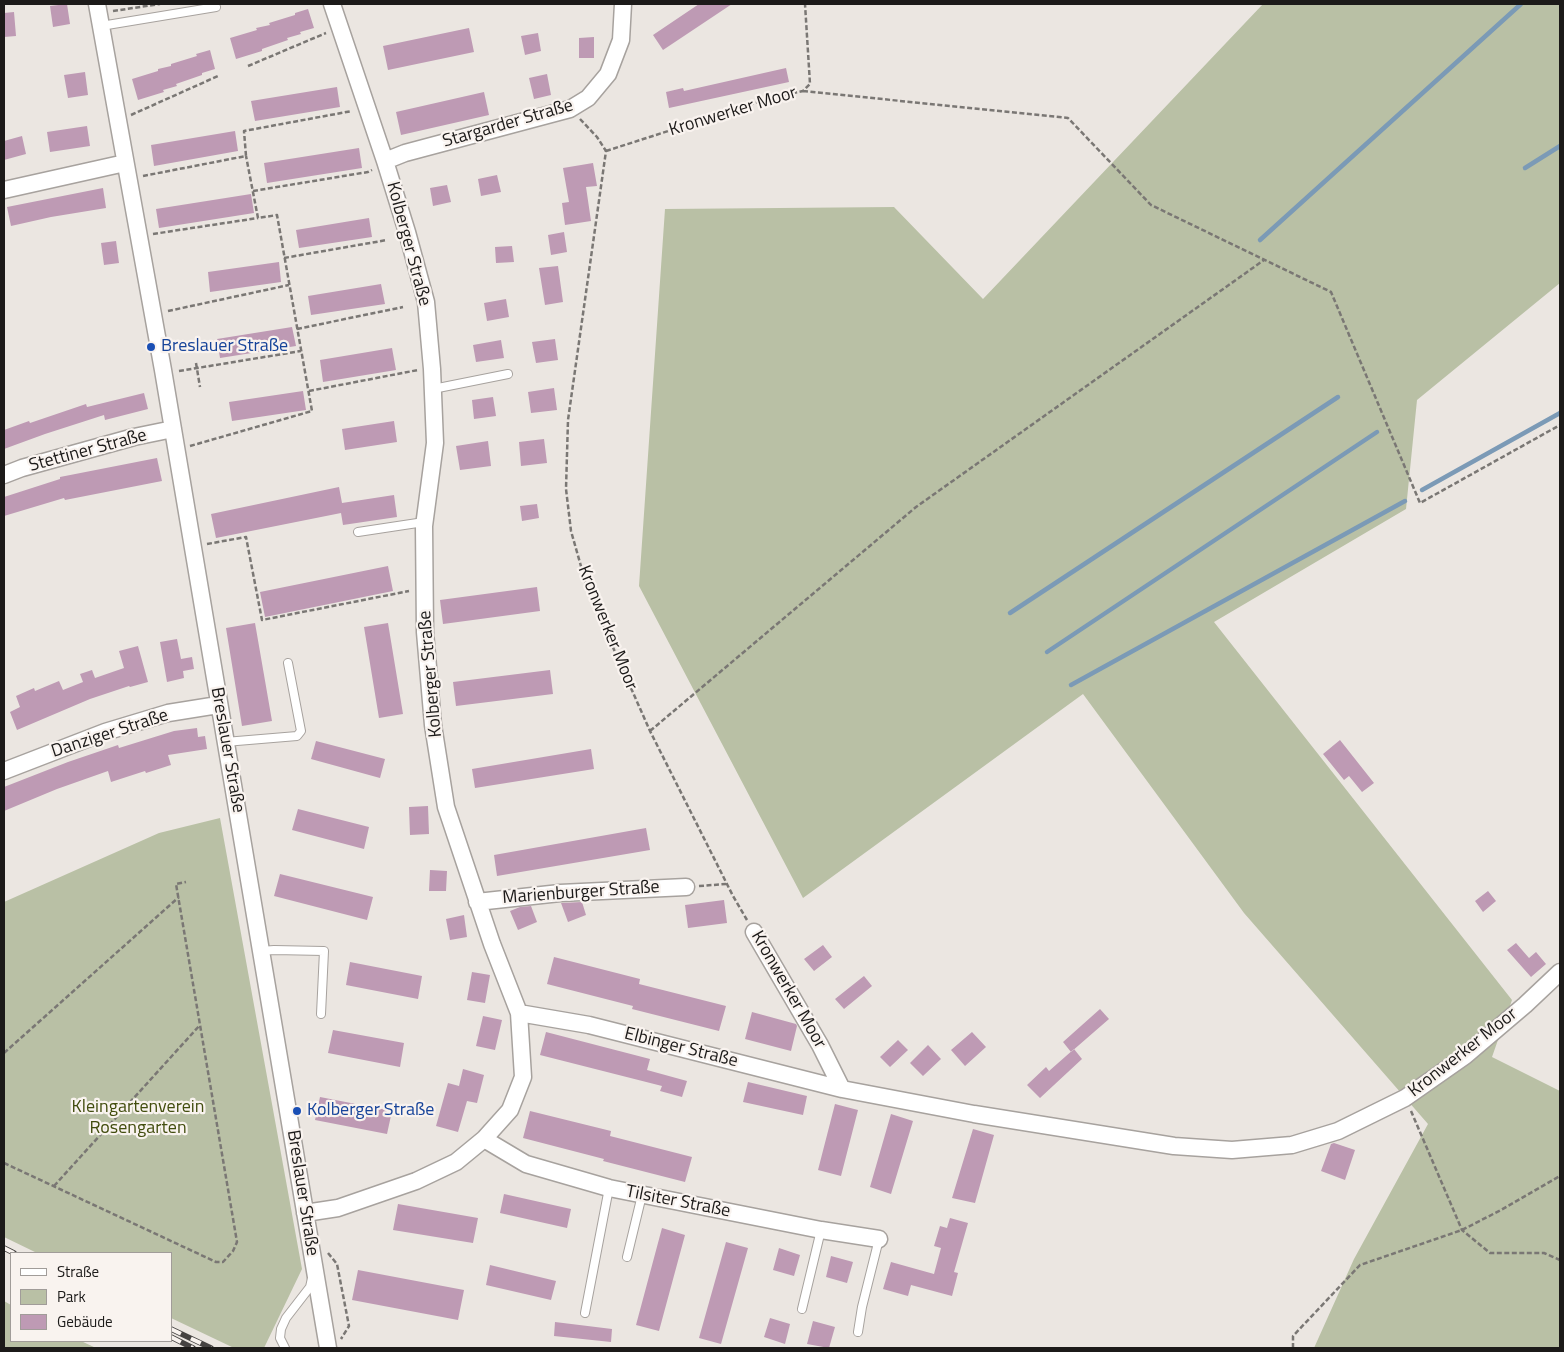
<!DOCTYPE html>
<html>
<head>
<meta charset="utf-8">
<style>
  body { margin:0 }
  #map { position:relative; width:1564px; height:1352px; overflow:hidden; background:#ebe6e1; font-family:"Titillium Web",sans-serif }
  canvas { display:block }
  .frame { position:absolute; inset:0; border:5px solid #1c1a19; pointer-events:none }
  .legend { position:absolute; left:10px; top:1252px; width:162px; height:90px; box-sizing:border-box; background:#f9f3ef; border:1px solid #a19c99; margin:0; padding:6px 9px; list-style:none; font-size:15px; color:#1c1a19 }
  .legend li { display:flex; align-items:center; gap:10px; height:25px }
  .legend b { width:25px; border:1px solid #a19c99 }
</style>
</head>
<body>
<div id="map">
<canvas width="1564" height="1352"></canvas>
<div class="frame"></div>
<ul class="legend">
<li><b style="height:6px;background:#fff"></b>Straße</li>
<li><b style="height:14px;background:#b9c0a5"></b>Park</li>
<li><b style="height:14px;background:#be9ab4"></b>Gebäude</li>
</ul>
</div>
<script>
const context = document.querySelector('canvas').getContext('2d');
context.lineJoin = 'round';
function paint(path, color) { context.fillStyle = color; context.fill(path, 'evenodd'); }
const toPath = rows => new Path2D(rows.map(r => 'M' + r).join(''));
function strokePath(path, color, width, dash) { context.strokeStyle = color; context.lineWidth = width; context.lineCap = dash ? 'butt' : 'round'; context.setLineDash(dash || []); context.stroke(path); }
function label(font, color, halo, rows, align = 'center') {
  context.font = font + ' "Titillium Web",sans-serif'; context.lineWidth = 4.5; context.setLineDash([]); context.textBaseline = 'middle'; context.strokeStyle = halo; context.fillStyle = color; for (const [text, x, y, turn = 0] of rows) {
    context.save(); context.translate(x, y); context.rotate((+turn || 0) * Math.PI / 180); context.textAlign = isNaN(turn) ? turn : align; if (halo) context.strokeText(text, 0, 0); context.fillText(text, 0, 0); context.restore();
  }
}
const green = toPath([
  [1263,4,1560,4,1560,283,1417,400,1406,509,1214,622,1512,1000,1492,1057,1560,1091,1560,1348,1314,1348,1354,1259,1428,1124,1244,913,1083,694,803,898,639,586,665,209,894,207,983,299],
  [220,818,302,1269,264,1348,234,1348,171,1318,171,1253,37,1253,4,1237,4,902,159,833],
  [4,1301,11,1305,11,1341,81,1341,96,1348,4,1348]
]);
const stream = toPath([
  [1525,168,1560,146],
  [1260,240,1521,4],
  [1422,490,1560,413],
  [1010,613,1338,397],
  [1047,652,1377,432],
  [1071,685,1405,501]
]);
const building = toPath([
  [67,4,70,24,53,27,50,6],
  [699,4,732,4,663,50,653,35],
  [308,9,314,28,300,32,301,34,287,38,288,40,262,49,262,51,236,59,230,38,257,30,256,28,270,25,269,23,295,15,295,13],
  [14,12,16,36,4,37,4,13],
  [469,28,474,52,388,70,383,46],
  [538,33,541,51,525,55,521,36],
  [594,37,594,58,579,58,579,38],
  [210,50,215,69,202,73,202,75,176,84,177,86,163,90,164,92,138,100,132,79,158,71,158,69,171,66,171,64,197,56,196,54],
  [786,68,789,82,669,108,666,92,683,88,684,91],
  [85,72,88,95,68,98,64,75],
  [547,74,551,95,534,99,529,78],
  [337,87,340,107,255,121,251,101],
  [484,92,489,115,401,135,396,112],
  [87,126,90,146,50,152,47,132],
  [235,131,238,151,154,166,151,145],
  [22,136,26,154,4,160,4,141],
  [359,148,362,168,267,183,264,163],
  [593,163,597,186,586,187,591,221,565,225,562,203,569,202,563,168],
  [497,175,501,192,481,196,478,179],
  [447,185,451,202,433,206,430,188],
  [103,188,106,208,51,217,11,226,7,207],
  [251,194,254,213,159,228,156,209],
  [369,218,372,237,299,248,296,230],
  [564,232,567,252,551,255,548,235],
  [116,241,119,263,104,265,101,243],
  [512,246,514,262,496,263,495,247],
  [279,262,281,282,210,292,208,272],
  [558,266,563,302,545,305,539,268],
  [381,284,385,304,311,315,308,296],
  [506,299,509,317,487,321,484,303],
  [292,327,296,346,220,358,217,339],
  [555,339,558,360,536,363,532,342],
  [501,340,504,358,476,362,473,345],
  [392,348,396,370,323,382,320,360],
  [554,388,557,410,531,413,528,392],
  [303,391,306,410,232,421,229,402],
  [144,393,148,409,105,420,104,415,45,434,4,449,4,430,29,421,30,423,86,404,87,407],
  [493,397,496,416,474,419,472,400],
  [394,421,397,442,345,450,342,429],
  [544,439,547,463,521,466,519,442],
  [488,441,491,466,460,470,456,446],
  [157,458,162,481,65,500,64,498,4,516,4,497,60,479,60,477],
  [339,487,342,503,394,495,397,517,343,525,341,513,216,538,211,514],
  [537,504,539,518,522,521,520,506],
  [388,566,393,591,265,617,260,592],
  [537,587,540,611,443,624,440,600],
  [255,623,272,721,242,726,226,628],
  [388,623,403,714,379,718,364,627],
  [177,639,181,659,192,657,194,669,183,671,184,678,167,682,160,642],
  [138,646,148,682,130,687,129,686,90,699,17,730,10,712,20,707,16,696,34,688,35,691,59,681,63,690,83,682,80,674,92,670,95,678,124,668,119,651],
  [550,670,553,694,456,706,453,682],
  [197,728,198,737,205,736,207,749,168,755,171,765,146,773,145,771,111,782,108,771,57,789,4,811,4,787,68,762,118,745,119,748,174,731],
  [1340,740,1374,783,1362,792,1349,776,1344,780,1323,754],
  [316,741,385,759,380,778,311,759],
  [591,749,594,769,475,788,472,769],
  [428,806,429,834,410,835,409,807],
  [298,809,369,827,364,849,292,830],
  [646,828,650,850,497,876,494,855],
  [430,870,447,871,446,891,429,891],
  [280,874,373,897,367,920,274,896],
  [1488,891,1496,901,1483,912,1475,901],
  [724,900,727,923,688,928,685,905],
  [582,902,586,915,568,922,561,903],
  [531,906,537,922,518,930,510,911,520,907],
  [464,915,467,937,450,940,446,919],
  [1516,943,1529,958,1536,952,1546,964,1531,977,1507,950],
  [823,945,832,957,814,971,804,959],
  [554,957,640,979,639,984,726,1006,719,1031,632,1009,633,1006,547,984],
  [350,962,422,976,418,999,346,985],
  [472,972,490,975,485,1003,467,1000],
  [864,976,872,986,844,1009,835,999],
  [1100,1009,1109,1019,1071,1052,1063,1042],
  [752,1012,796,1024,797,1026,791,1051,745,1039],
  [483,1016,502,1020,495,1050,476,1046],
  [333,1030,404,1043,400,1067,328,1053],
  [546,1032,650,1059,647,1070,687,1081,682,1097,660,1091,662,1086,540,1055],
  [972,1032,986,1047,965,1066,951,1050],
  [898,1040,908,1050,890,1067,880,1057],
  [928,1045,941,1059,923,1076,910,1063],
  [1074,1049,1082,1059,1040,1098,1027,1085,1046,1067,1049,1071],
  [463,1069,484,1075,477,1103,467,1101,458,1132,436,1126,448,1083,459,1086],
  [748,1082,807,1096,803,1115,743,1102],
  [320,1097,392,1111,387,1134,315,1120],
  [835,1104,858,1110,841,1176,818,1170],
  [530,1111,611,1131,610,1136,692,1157,685,1182,603,1161,604,1159,523,1138],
  [891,1114,913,1121,891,1194,870,1187],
  [973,1129,994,1135,975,1203,952,1198],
  [1334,1143,1355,1150,1345,1180,1321,1171,1331,1144],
  [504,1194,571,1209,567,1228,500,1213],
  [398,1204,478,1218,473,1243,393,1230],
  [950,1218,968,1223,954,1272,958,1273,952,1296,911,1285,908,1296,883,1289,891,1262,934,1274,941,1248,934,1246,940,1226,947,1228],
  [662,1228,685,1235,659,1331,636,1325],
  [726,1242,748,1248,721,1344,699,1338],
  [779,1248,800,1255,794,1276,773,1270],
  [831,1256,853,1262,847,1283,826,1277],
  [490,1265,556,1281,551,1300,486,1285],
  [358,1270,464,1290,458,1320,352,1300],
  [770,1318,790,1324,785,1344,764,1337],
  [813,1321,835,1327,829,1348,807,1344],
  [555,1322,612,1329,611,1342,554,1336]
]);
const path = toPath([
  [113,11,160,4],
  [248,66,326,33],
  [803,91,1068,118,1151,205,1331,292,1420,503,1560,425],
  [131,115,218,76],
  [580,119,597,137,606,151,568,420,566,489,571,531,588,591,650,731,733,896,747,920],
  [606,151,771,98,803,91,810,84,805,4],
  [143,176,246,156,244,131,352,111],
  [253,191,368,172,372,170],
  [153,234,258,218],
  [284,258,387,240],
  [168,311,289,285],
  [297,329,403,307],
  [196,363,200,387],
  [179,371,301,351],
  [309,391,418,370],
  [190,446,312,411,277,215,258,218,246,156],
  [207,544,246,537,262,620,409,591],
  [650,731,916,507,1264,260],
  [699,886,726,884],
  [4,1053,179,897],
  [1411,1111,1462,1230,1490,1253,1544,1253,1560,1260],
  [4,1163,216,1262,223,1262,233,1251,237,1242,176,884,186,882],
  [54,1186,200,1025],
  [328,1253,337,1264,349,1326,341,1339],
  [1293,1348,1293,1336,1360,1265,1462,1230,1501,1210,1560,1176]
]);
const service = toPath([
  [101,26,216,7],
  [433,389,508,374],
  [358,532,424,522],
  [225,742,297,736,301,731,288,663],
  [261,951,274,950,324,951,321,1014],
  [627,1257,642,1195],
  [802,1309,821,1230],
  [585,1313,609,1188],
  [858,1332,862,1307,879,1239],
  [285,1348,280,1338,281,1329,286,1318,310,1287,312,1278]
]);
const minor = toPath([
  [97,4,163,370,328,1348],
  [385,161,405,153,570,109,588,98,608,74,621,40,623,4],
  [4,190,125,163],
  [4,475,22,468,134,437,173,429],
  [4,771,105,732,168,713,218,705],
  [477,902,560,893,686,887],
  [754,932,820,1045,842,1089],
  [519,1013,589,1025,842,1089,974,1114,1174,1146,1232,1150,1292,1145,1338,1131,1405,1098,1465,1056,1525,1005,1560,972],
  [484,1139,526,1164,609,1188,821,1230,879,1239],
  [305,1213,338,1208,416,1181,456,1162,484,1139,510,1110,523,1077,519,1013,492,944,446,807,433,725,425,632,424,526,435,443,432,369,426,302,407,232,385,161,332,4]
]);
const rail = toPath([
  [4,1248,14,1253],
  [171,1329,211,1348],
  [171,1337,193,1348]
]);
const markers = [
  [151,347,5,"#1a4fb4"],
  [297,1111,5,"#1a4fb4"]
];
const streetNames = [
  ["Kronwerker Moor",733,112,-17],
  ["Stargarder Straße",508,124,-16],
  ["Kolberger Straße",408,244,75],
  ["Stettiner Straße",88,451,-15],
  ["Kronwerker Moor",607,628,68],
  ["Kolberger Straße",431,674,-95],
  ["Danziger Straße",110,734,-18],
  ["Breslauer Straße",227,750,80],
  ["Marienburger Straße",581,893,-4],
  ["Kronwerker Moor",788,990,60],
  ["Elbinger Straße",681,1048,14],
  ["Kronwerker Moor",1463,1053,-38],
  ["Breslauer Straße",302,1193,81],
  ["Tilsiter Straße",678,1202,11]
];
const transitNames = [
  ["Breslauer Straße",161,347],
  ["Kolberger Straße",307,1111]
];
const parkNames = [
  ["Kleingartenverein",138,1108],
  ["Rosengarten",138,1129]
];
paint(green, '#b9c0a5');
strokePath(stream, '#7b9ab6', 4.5);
paint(building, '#be9ab4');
strokePath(service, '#a7a29e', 10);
strokePath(minor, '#a7a29e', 19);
strokePath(path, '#7a7774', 2.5, [5, 2.5]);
strokePath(service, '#fff', 8);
strokePath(minor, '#fff', 16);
strokePath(rail, '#454241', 5.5);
strokePath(rail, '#f9f3ef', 4, [11]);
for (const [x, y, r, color] of markers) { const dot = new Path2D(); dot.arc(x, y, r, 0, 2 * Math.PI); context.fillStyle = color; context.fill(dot); strokePath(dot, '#f9f3ef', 2); }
label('18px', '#1c1a19', '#f9f3ef', streetNames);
label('18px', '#164399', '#f9f3ef', transitNames, 'left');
label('18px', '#424d0e', '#f9f3ef', parkNames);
</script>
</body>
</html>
